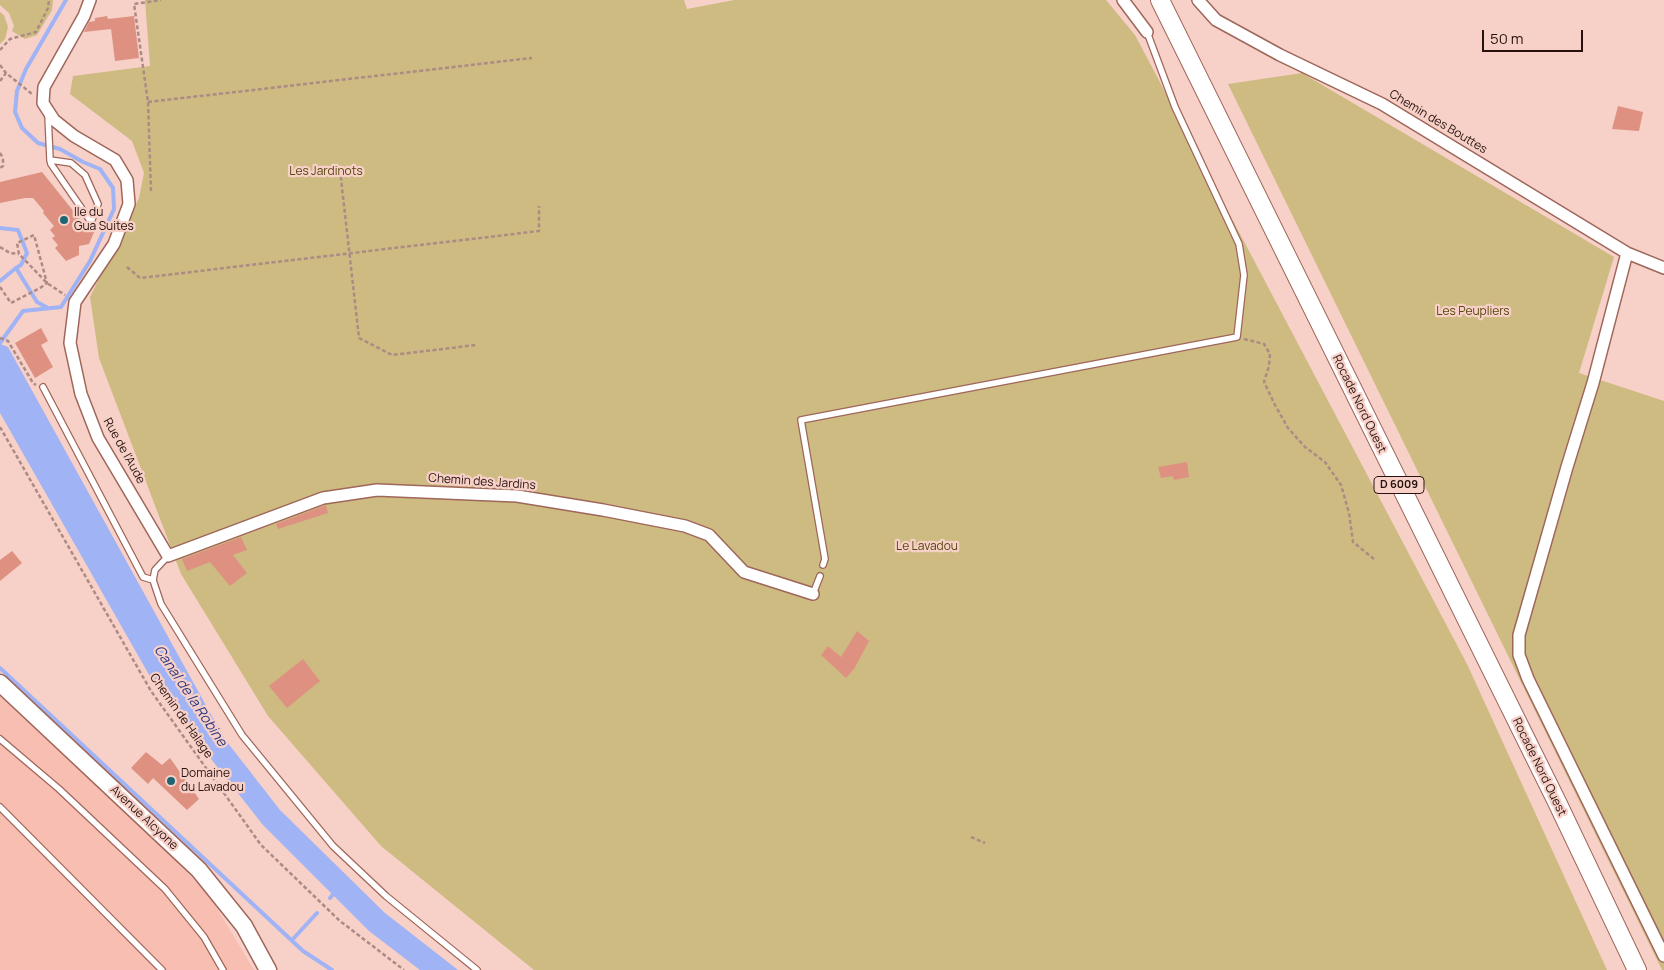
<!DOCTYPE html>
<html>
<head>
<meta charset="utf-8">
<style>
  body { margin:0 }
  #map { position:relative; width:1664px; height:970px; overflow:hidden; background:#f7d0c8; font-family:Manrope,sans-serif }
  canvas { display:block }
  .scale { position:absolute; left:1482px; top:30px; width:101px; height:22px; box-sizing:border-box; border:2px solid #28120d; border-top:0; padding-left:6px; font-size:15px; line-height:18px; white-space:nowrap; color:#28120d; -webkit-text-stroke:4px #f7d0c8; paint-order:stroke }
</style>
</head>
<body>
<div id="map">
<canvas width="1664" height="970"></canvas>
<div class="scale">50 m</div>
</div>
<script>
const context = document.querySelector('canvas').getContext('2d');
context.lineJoin = 'round';
function paint(path, color) { context.fillStyle = color; context.fill(path, 'evenodd'); }
const toPath = rows => new Path2D(rows.map(r => 'M' + r).join(''));
function strokePath(path, color, width, dash) { context.strokeStyle = color; context.lineWidth = width; context.lineCap = dash ? 'butt' : 'round'; context.setLineDash(dash || []); context.stroke(path); }
function label(font, color, halo, rows, align = 'center') {
  context.font = font + ' Manrope,sans-serif'; context.lineWidth = 4.5; context.setLineDash([]); context.textBaseline = 'middle'; context.strokeStyle = halo; context.fillStyle = color; for (const [text, x, y, turn = 0] of rows) {
    context.save(); context.translate(x, y); context.rotate((+turn || 0) * Math.PI / 180); context.textAlign = isNaN(turn) ? turn : align; if (halo) context.strokeText(text, 0, 0); context.fillText(text, 0, 0); context.restore();
  }
}
const built = toPath([
  [0,695,148,833,209,895,254,970,0,970]
]);
const green = toPath([
  [0,0,53,0,52,10,37,35,25,39,12,31,14,26,9,13,0,5],
  [145,0,684,0,687,9,734,0,1106,0,1135,35,1467,664,1607,970,534,970,381,846,268,716,181,574,99,358,90,297,139,198,144,173,132,141,70,94,73,76,150,66],
  [0,12,4,15,8,27,5,39,0,44],
  [1302,73,1614,257,1579,373,1664,401,1664,970,1662,970,1228,84]
]);
const water = toPath([
  [0,344,8,347,224,738,280,810,385,913,458,970,420,970,369,931,263,825,160,694,0,413]
]);
const stream = toPath([
  [0,228,18,230,27,253,21,265,16,268],
  [0,281,16,268,37,302,48,308],
  [0,343,23,311,61,307,90,261,114,209,113,188,100,169,83,162,60,149,38,143,22,128,15,112,17,91,26,69,66,0],
  [0,668,303,951,332,970],
  [330,898,336,891],
  [292,940,317,913]
]);
const building = toPath([
  [107,16,108,19,134,16,139,58,115,61,111,29,84,32,89,22,95,21,95,18],
  [1618,106,1643,112,1639,131,1612,129],
  [42,172,87,228,95,230,89,244,79,246,79,255,66,261,55,248,58,245,52,238,55,236,50,230,54,226,43,213,44,211,33,198,25,198,0,203,0,182],
  [41,328,48,341,41,345,53,367,35,378,15,343],
  [1187,462,1189,477,1174,480,1173,476,1161,478,1158,467],
  [326,505,328,513,278,529,276,524],
  [241,537,247,550,233,555,247,573,230,586,210,562,187,571,182,559],
  [12,551,22,563,0,581,0,560],
  [857,631,869,641,854,669,846,678,821,655,828,646,841,657],
  [303,659,320,681,287,708,269,686],
  [146,752,162,765,170,758,199,799,187,810,153,778,148,784,131,768]
]);
const path = toPath([
  [0,50,10,39,36,32,48,8,49,0],
  [0,65,6,73,32,94],
  [0,81,6,73],
  [148,102,532,58],
  [0,153,3,158,3,166,0,168],
  [340,170,359,338,392,355,476,345],
  [151,191,148,102,134,4,161,0],
  [0,247,10,253,19,254],
  [127,267,140,278,539,231,539,206],
  [0,287,11,303,40,288,47,283,34,235,17,243,19,254,47,283,65,295],
  [0,338,8,341,33,383,36,385],
  [1244,339,1264,344,1270,354,1269,366,1264,382,1275,405,1288,428,1305,447,1325,462,1341,485,1349,513,1353,542,1374,559],
  [0,427,151,691,261,845,340,921,404,970],
  [971,837,985,843]
]);
const lane = toPath([
  [48,115,50,160,51,164,91,222,98,204,85,175,71,163,50,160],
  [43,387,143,577,153,580],
  [168,556,155,570,153,580,161,604,242,735,333,846,386,896,477,970],
  [823,565,825,559,801,420,1237,337,1244,275,1239,244,1175,107,1147,32],
  [813,594,820,576],
  [0,739,59,789,165,889,204,937,223,970],
  [0,807,162,970]
]);
const street = toPath([
  [90,0,84,16,44,87,43,103,54,120,74,136,115,160,127,180,129,204,114,244,75,302,70,343,81,394,98,438,168,556,323,498,377,490,517,496,603,510,685,526,709,535,744,572,813,594],
  [1123,0,1147,32],
  [1198,0,1216,20,1280,55,1382,104,1627,253,1664,268],
  [1627,253,1593,383,1567,467,1519,635,1519,655,1528,679,1664,956]
]);
const secondary = toPath([
  [0,683,199,870,244,926,268,970]
]);
const primary = toPath([
  [1160,0,1557,802,1637,970]
]);
const markers = [
  [64,220,5,"#1c6673"],
  [171,781,5,"#1c6673"]
];
const shields = [
  [1399,485,50]
];
const shieldNames = [
  ["D 6009",1399,485]
];
const streetNames = [
  ["Chemin des Bouttes",1438,122,31],
  ["Rocade Nord Ouest",1359,404,64],
  ["Rue de l'Aude",124,451,61],
  ["Chemin des Jardins",482,482,4],
  ["Chemin de Halage",181,716,55],
  ["Rocade Nord Ouest",1539,767,64],
  ["Avenue Alcyone",144,818,43]
];
const parkNames = [
  ["Les Jardinots",326,172],
  ["Les Peupliers",1473,312],
  ["Le Lavadou",927,547]
];
const poiNames = [
  ["Ile du",74,213],
  ["Gua Suites",74,227],
  ["Domaine",181,774],
  ["du Lavadou",181,788]
];
const waterNames = [
  ["Canal de la Robine",190,696,56]
];
paint(built, '#f8beb2');
paint(green, '#cdbb82');
paint(water, '#a0b3f5');
strokePath(stream, '#a0b3f5', 4);
paint(building, '#de9181');
strokePath(lane, '#9f665a', 8);
strokePath(street, '#9f665a', 14);
strokePath(secondary, '#9f665a', 19);
strokePath(primary, '#9f665a', 20);
strokePath(path, '#ac8b84', 2.5, [4, 2.5]);
strokePath(lane, '#fff', 5.5);
strokePath(street, '#fff', 11);
strokePath(secondary, '#fff', 16);
strokePath(primary, '#fff', 18);
for (const [x, y, r, color] of markers) { const dot = new Path2D(); dot.arc(x, y, r, 0, 2 * Math.PI); context.fillStyle = color; context.fill(dot); strokePath(dot, '#f7d0c8', 2); }
for (const [x, y, w] of shields) { const box = new Path2D(); box.roundRect(x - w / 2, y - 8.5, w, 17, 4); context.fillStyle = '#f7d0c8'; context.fill(box); strokePath(box, '#28120d', 1); }
label('bold 11px', '#28120d', null, shieldNames);
label('12px', '#28120d', '#f7d0c8', streetNames);
label('12px', '#59480e', '#f7d0c8', parkNames);
label('12px', '#28120d', '#f7d0c8', poiNames, 'left');
label('italic 14px', '#2b3783', '#f7d0c8', waterNames);
</script>
</body>
</html>
